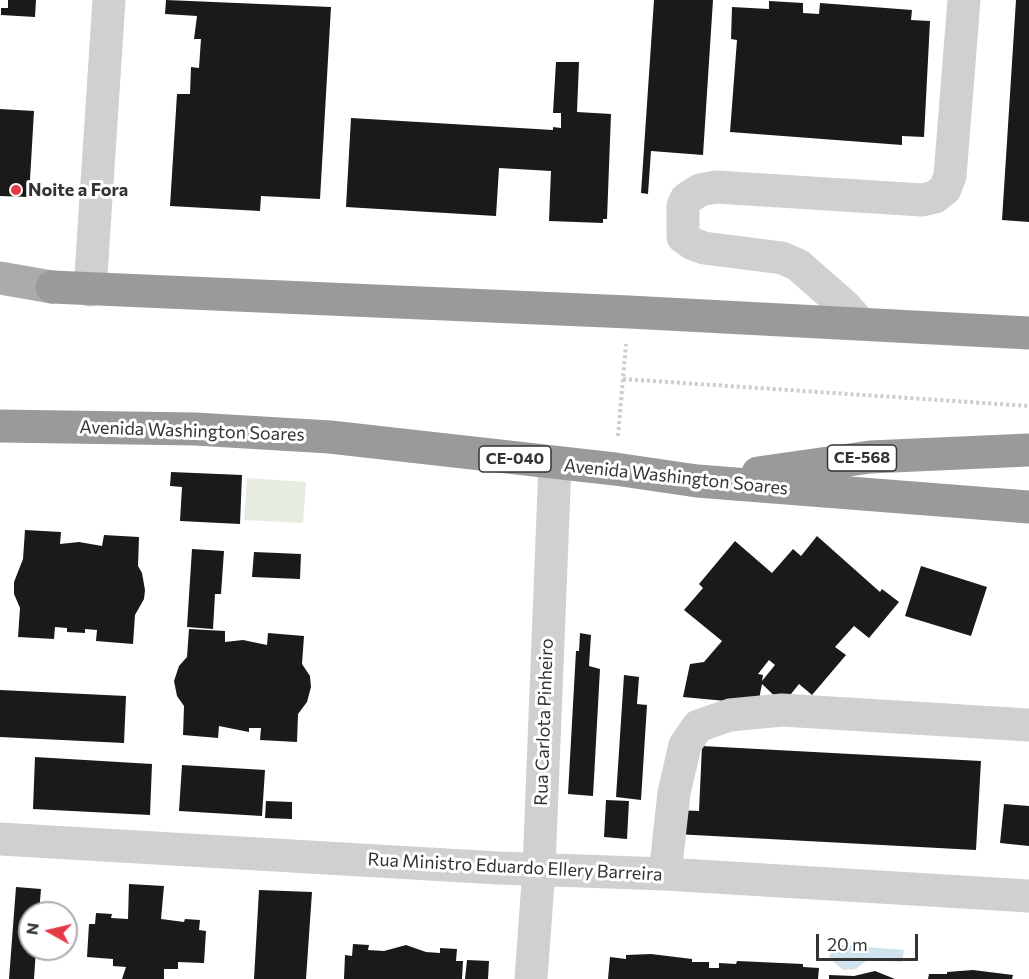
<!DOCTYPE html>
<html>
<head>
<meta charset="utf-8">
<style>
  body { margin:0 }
  #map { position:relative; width:1029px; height:979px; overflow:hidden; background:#fff; font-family:Commissioner,sans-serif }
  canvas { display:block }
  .north { position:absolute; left:18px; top:901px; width:60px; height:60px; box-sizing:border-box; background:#fff; border:2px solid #adadad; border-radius:50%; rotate:278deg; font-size:16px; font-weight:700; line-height:24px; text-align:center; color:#333 }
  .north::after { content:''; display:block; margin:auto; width:21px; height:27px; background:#e63946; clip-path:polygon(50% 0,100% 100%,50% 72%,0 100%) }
  .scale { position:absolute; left:816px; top:934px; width:102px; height:27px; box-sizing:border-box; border:3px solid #333; border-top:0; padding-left:8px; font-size:18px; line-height:21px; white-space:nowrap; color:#333; -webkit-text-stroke:4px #fff; paint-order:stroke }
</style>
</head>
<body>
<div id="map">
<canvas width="1029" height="979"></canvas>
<div class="north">N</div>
<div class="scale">20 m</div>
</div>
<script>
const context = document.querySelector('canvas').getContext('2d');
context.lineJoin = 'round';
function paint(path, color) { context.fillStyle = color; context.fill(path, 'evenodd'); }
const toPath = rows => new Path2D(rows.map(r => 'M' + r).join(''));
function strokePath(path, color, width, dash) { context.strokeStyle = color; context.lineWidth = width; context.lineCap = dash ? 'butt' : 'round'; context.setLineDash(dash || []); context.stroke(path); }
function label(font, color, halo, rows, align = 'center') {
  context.font = font + ' Commissioner,sans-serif'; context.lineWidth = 6; context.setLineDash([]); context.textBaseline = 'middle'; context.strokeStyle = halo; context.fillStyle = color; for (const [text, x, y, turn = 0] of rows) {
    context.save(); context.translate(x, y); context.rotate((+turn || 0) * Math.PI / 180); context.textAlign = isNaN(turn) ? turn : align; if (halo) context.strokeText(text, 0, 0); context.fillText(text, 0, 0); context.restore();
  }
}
const green = toPath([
  [247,478,306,482,303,523,244,520]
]);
const water = toPath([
  [841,945,904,950,902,962,867,960,856,969,843,970,829,958,832,947]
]);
const building = toPath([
  [8,0,36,0,35,17,1,15,1,8,8,8],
  [166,0,331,7,320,199,261,196,260,211,170,206,177,94,190,94,191,67,199,68,201,39,194,39,197,16,165,14],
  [654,0,713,0,703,155,651,151,648,194,641,193],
  [1016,0,1029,0,1029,222,1002,220],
  [769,1,803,3,803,13,819,14,820,3,912,10,911,20,930,21,924,137,902,136,902,145,730,132,737,40,731,39,732,7,769,9],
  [556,62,579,62,577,112,611,114,607,219,603,219,603,223,549,221,551,171,499,168,496,216,346,207,351,118,553,130,553,127,561,128,561,113,553,113],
  [0,109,34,111,29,197,0,196],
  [171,472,242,475,240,524,180,521,182,487,170,486],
  [25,530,61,532,60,544,79,542,102,546,104,535,139,537,138,566,142,573,145,590,144,599,135,615,133,644,96,641,97,630,85,629,85,633,67,632,67,628,55,627,54,639,18,637,20,608,14,594,14,582,23,559],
  [817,536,880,592,882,589,899,602,869,638,854,626,835,647,846,655,812,695,799,684,783,704,762,684,758,704,683,697,690,664,704,662,722,641,684,610,703,588,699,584,735,541,772,573,793,549,801,556],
  [769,660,775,665,762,681,763,675,758,674],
  [192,549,224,551,221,594,215,594,213,629,187,627],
  [254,552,301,554,300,579,252,577],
  [921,566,987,587,971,636,905,616],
  [189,629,225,631,225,642,243,640,267,645,268,633,304,636,302,664,310,676,311,687,307,702,298,714,297,742,260,740,261,728,249,728,249,732,219,726,218,738,183,735,184,706,177,696,174,681,179,666,187,657],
  [580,633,591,635,589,666,600,669,593,796,568,794,576,651,579,651],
  [624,675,639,677,637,704,647,705,641,800,616,797],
  [0,690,126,696,124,743,0,737],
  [702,746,981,761,976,850,675,834,676,810,699,811],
  [35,757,152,764,150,815,33,809],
  [182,765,265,770,262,816,179,811],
  [606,800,629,801,627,839,604,837],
  [266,801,292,802,292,819,265,818],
  [1004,804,1029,806,1029,846,1000,843],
  [129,884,164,886,161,919,184,922,185,919,200,920,199,930,206,931,204,963,178,962,178,969,164,969,164,979,122,979,126,967,113,966,113,959,87,957,89,924,95,924,96,913,112,914,111,918,128,919],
  [16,887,41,889,39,913,30,913,30,949,36,949,34,979,9,979],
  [259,890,312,892,306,979,254,979],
  [353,944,369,945,368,950,384,951,406,945,426,952,440,953,440,948,457,949,456,961,463,961,462,979,344,979,345,955,352,956],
  [651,954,692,959,692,962,709,962,709,968,719,968,719,963,736,964,737,961,803,964,803,967,819,968,818,979,608,979,610,957,626,959,626,955],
  [467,960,489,961,488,979,465,979],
  [973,970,1013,975,1012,979,928,979,929,974,947,974,947,972],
  [875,971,895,979,829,979,829,975,854,976]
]);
const path = toPath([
  [623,379,1029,406],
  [618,436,626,344]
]);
const minor = toPath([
  [90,290,109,0],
  [860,323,846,307,798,265,782,258,704,248,693,244,683,237,683,206,686,199,700,190,716,187,922,200,935,197,945,189,950,176,964,0],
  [0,839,498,868,665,874,1029,896],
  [665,874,674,793,685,745,698,726,730,715,782,710,1029,725],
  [531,979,539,868,555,464]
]);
const major = toPath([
  [0,278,52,287]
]);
const highway = toPath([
  [52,287,629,312,1029,333],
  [0,426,195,429,330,437,615,469,697,481,1029,507],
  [758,473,870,457,1029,450]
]);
const markers = [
  [16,190,6,"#e63946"]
];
const shields = [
  [862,458,69],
  [515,459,72]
];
const shieldNames = [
  ["CE-568",862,458],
  ["CE-040",515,459]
];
const poiNames = [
  ["Noite a Fora",28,190]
];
const streetNames = [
  ["Avenida Washington Soares",192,431,2],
  ["Avenida Washington Soares",676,477,6],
  ["Rua Carlota Pinheiro",544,722,-88],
  ["Rua Ministro Eduardo Ellery Barreira",515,867,3]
];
paint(green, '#e6ecdf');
paint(water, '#cfe2ee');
paint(building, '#1a1a1a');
strokePath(path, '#cdcdcd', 4, [3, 3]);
strokePath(minor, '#d0d0d0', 33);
strokePath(major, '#ababab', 33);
strokePath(highway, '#9a9a9a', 33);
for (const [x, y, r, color] of markers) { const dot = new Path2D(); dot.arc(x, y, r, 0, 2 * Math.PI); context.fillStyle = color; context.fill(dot); strokePath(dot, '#fff', 2); }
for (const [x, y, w] of shields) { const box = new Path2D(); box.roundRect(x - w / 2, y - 13, w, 26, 4.5); context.fillStyle = '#fff'; context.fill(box); strokePath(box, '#333', 1.5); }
label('bold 16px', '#333', null, shieldNames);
label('bold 18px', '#333', '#fff', poiNames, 'left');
label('18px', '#333', '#fff', streetNames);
</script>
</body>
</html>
